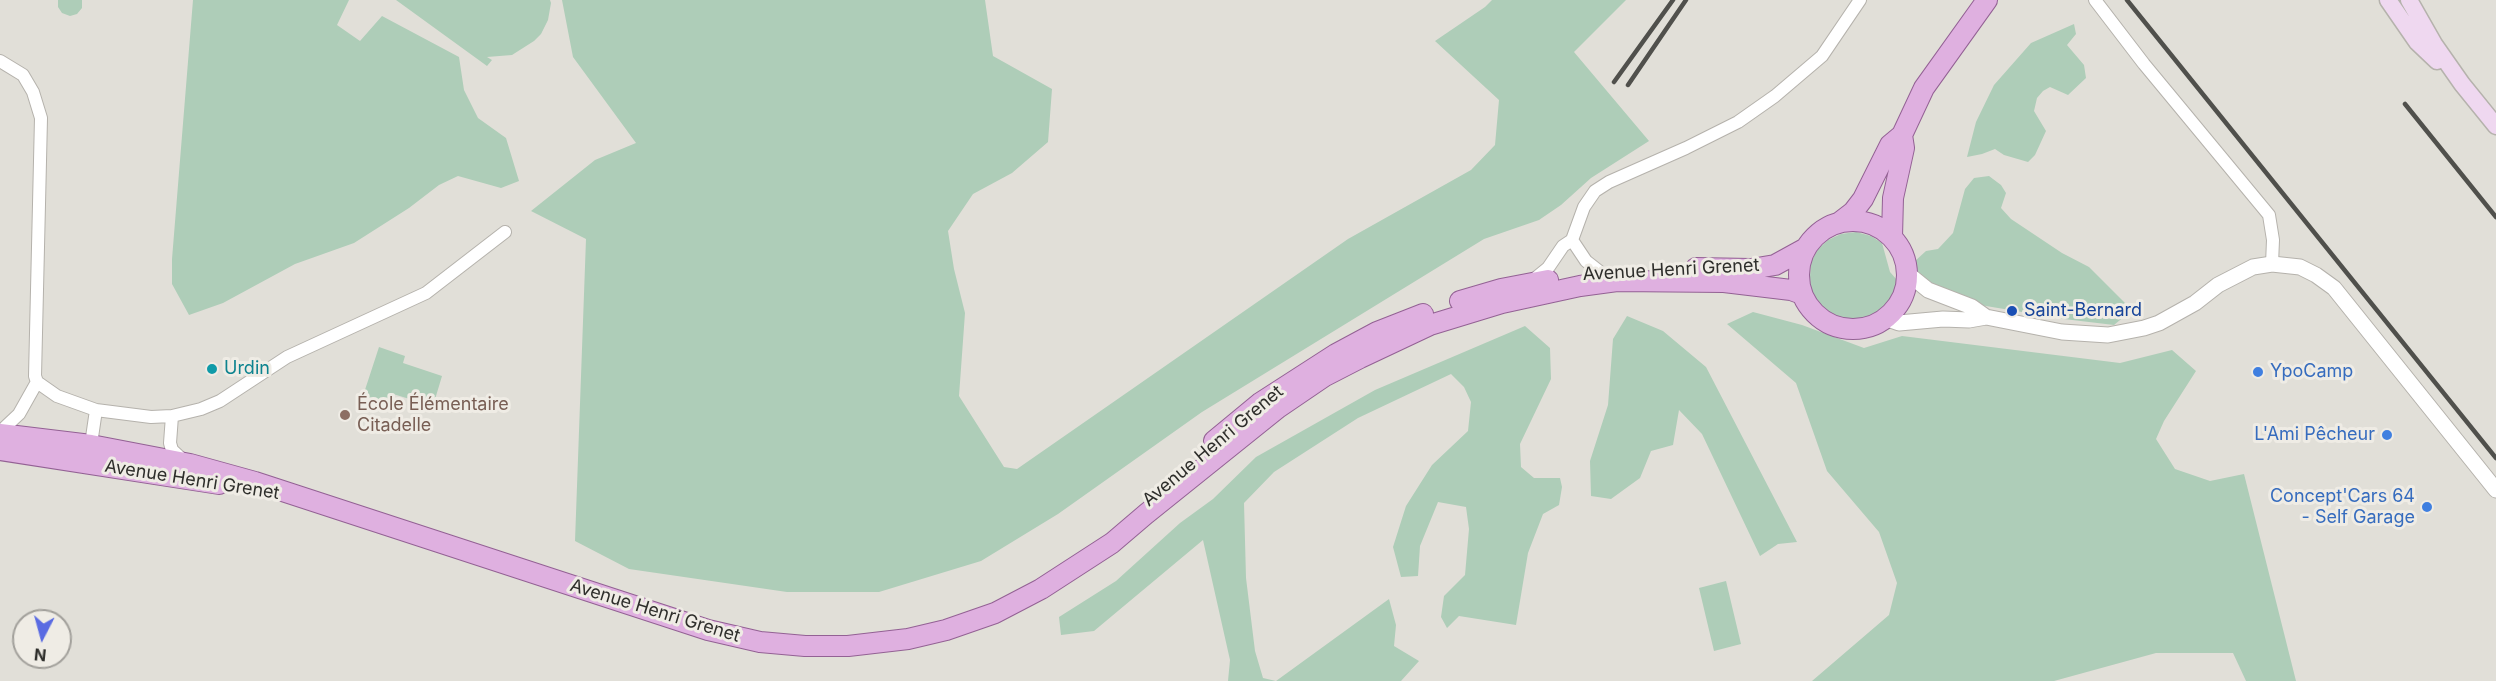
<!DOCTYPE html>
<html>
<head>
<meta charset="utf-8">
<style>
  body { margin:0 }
  #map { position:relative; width:2496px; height:681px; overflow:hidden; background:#e1dfd8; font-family:Inter,sans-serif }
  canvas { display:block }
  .north { position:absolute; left:12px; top:609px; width:60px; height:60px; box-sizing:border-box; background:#efece5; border:2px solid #a2a09b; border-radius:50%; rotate:186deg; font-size:16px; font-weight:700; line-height:24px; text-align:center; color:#2e2e2b }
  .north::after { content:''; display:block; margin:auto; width:21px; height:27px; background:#5a6be2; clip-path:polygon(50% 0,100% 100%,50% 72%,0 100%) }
</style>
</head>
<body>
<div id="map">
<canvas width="2496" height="681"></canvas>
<div class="north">N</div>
</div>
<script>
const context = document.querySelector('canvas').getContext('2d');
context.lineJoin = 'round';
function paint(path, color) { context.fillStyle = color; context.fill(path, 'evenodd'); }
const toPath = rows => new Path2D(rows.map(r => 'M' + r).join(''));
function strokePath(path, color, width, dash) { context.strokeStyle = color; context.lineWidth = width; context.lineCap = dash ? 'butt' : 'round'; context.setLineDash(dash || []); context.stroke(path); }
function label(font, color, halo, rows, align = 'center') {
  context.font = font + ' Inter,sans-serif'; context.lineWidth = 6; context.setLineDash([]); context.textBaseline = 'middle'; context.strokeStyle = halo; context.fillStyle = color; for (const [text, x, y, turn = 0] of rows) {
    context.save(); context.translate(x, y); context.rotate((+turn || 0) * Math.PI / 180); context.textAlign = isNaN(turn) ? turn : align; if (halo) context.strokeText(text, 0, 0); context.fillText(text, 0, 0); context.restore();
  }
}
const green = toPath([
  [58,0,82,0,82,8,77,14,70,16,62,13,58,7],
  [193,0,349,0,337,25,360,41,382,16,459,57,464,90,478,118,506,138,519,181,501,188,458,176,439,185,409,208,354,243,295,264,223,303,189,315,172,284,172,259],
  [396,0,550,0,551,3,548,20,541,34,534,41,512,55,487,57,492,60,487,66],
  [562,0,985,0,993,56,1052,89,1048,142,1012,173,973,194,948,231,954,269,965,313,959,396,1004,467,1017,469,1348,239,1471,170,1495,145,1499,100,1435,41,1485,7,1492,0,1626,0,1574,52,1649,141,1591,178,1561,205,1539,220,1484,239,1202,412,1058,514,981,561,879,592,787,592,629,569,575,541,586,239,531,211,595,160,636,143,573,57],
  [2074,24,2076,34,2067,45,2084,65,2086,78,2068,95,2050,87,2043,91,2037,98,2034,111,2046,131,2035,155,2028,162,2004,155,1995,149,1982,154,1967,157,1976,122,1994,85,2031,43],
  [1989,176,2001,185,2006,193,2001,208,2011,219,2062,253,2089,267,2132,310,2114,325,2064,319,1980,305,1935,288,1916,270,1915,261,1926,251,1938,249,1953,233,1965,189,1974,178],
  [1856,232,1871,236,1882,243,1890,272,1897,280,1892,297,1883,309,1871,316,1857,320,1843,319,1829,313,1818,303,1811,290,1810,277,1811,262,1818,249,1828,240,1841,234],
  [1753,312,1802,325,1864,348,1902,336,2120,363,2172,350,2196,371,2164,421,2156,439,2175,469,2210,481,2244,474,2296,681,2246,681,2233,653,2156,653,2054,681,1812,681,1889,615,1897,583,1879,532,1827,471,1796,383,1727,324],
  [1627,316,1663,331,1706,367,1797,542,1778,544,1760,556,1702,434,1679,410,1673,445,1651,451,1640,478,1611,499,1591,496,1590,461,1608,405,1613,339],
  [1525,326,1550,348,1551,379,1520,444,1521,467,1534,478,1560,478,1562,487,1559,505,1543,514,1528,553,1516,625,1459,616,1447,628,1441,617,1444,596,1465,575,1469,529,1466,507,1438,502,1420,546,1418,576,1401,577,1393,547,1406,506,1432,465,1468,431,1471,402,1464,387,1451,374,1358,418,1274,472,1244,503,1246,578,1255,651,1263,678,1276,681,1389,599,1396,625,1394,646,1419,661,1401,681,1228,681,1230,660,1203,540,1094,631,1061,635,1059,617,1116,581,1180,523,1213,499,1256,457,1375,390],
  [379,347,405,356,403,363,442,376,433,406,393,394,389,404,363,396],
  [1726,581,1741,644,1714,651,1699,588]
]);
const minor = toPath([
  [2095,0,2144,64,2269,215,2273,240,2272,264],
  [0,61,23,75,33,92,41,118,35,376,37,382,57,396,96,410,90,451],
  [1572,240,1586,261,1600,272],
  [1532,281,1548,268,1563,246,1572,240,1584,207,1595,191,1609,182,1686,148,1738,122,1775,96,1822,56,1860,0],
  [96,410,151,417,172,416,201,409,220,401,287,357,426,293,505,232],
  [172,416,170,443,172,450,185,462],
  [0,432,19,414,37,382]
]);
const tertiary = toPath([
  [1907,273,1928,290,1972,307,1986,317],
  [1885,318,1899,323,1943,319,1969,320,1986,317,2062,332,2108,335,2144,328,2159,323,2195,303,2218,285,2253,267,2272,264,2300,267,2316,275,2334,288,2496,490]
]);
const secondary = toPath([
  [2388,0,2417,42,2437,61],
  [2409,0,2434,44,2462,84,2496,126]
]);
const primary = toPath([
  '1799 275a54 54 0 1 1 108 0a54 54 0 1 1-108 0Z',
  [1840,222,1853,212,1863,199,1890,145,1902,135,1924,88,1987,0],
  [1892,237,1893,198,1904,148,1902,135],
  [1696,268,1751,269,1775,265,1806,248],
  [1460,301,1501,289,1548,280],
  [0,434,91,445,190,464,255,482,708,630,760,642,805,646,848,646,908,639,946,630,995,613,1041,589,1112,543,1146,514,1278,408,1325,376,1360,358,1430,325,1502,303,1580,286,1617,281,1724,282,1791,290,1802,294],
  [1214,441,1260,403,1336,354,1377,332,1423,314],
  [0,450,219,484]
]);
const rail = toPath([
  [2127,0,2496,458],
  [1614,82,1673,0],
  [1628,85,1686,0],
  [2405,104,2496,217]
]);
const markers = [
  [2012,311,6,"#1a4fb4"],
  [212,369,6,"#0f9aa8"],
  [2258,372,6,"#3f7fe0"],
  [345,415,6,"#8d6e63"],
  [2387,435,6,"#3f7fe0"],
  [2427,507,6,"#3f7fe0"]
];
const streetNames = [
  ["Avenue Henri Grenet",1671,270,-3],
  ["Avenue Henri Grenet",1213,446,-40],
  ["Avenue Henri Grenet",192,480,9],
  ["Avenue Henri Grenet",655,611,17]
];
const transitNames = [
  ["Saint-Bernard",2024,311]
];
const cultureNames = [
  ["Urdin",224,369]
];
const shopNames = [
  ["YpoCamp",2270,372,"left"],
  ["L'Ami Pêcheur",2375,435],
  ["Concept'Cars 64",2415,497],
  ["- Self Garage",2415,518]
];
const educationNames = [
  ["École Élémentaire",357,405],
  ["Citadelle",357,426]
];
paint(green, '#aecdb8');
strokePath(minor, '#b5b2ac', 14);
strokePath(tertiary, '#b5b2ac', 17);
strokePath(secondary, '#b5b2ac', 19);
strokePath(primary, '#936194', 22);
strokePath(minor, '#fff', 12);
strokePath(tertiary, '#fff', 15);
strokePath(secondary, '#efd8f0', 16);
strokePath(primary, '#dfb0e0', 20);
strokePath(rail, '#50504c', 4.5);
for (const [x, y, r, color] of markers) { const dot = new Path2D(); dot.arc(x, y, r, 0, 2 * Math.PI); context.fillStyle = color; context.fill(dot); strokePath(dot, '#efece5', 2); }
label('18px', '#2e2e2b', '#efece5', streetNames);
label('18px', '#164399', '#efece5', transitNames, 'left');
label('18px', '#0d838f', '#efece5', cultureNames, 'left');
label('18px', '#366cbe', '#efece5', shopNames, 'right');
label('18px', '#785e54', '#efece5', educationNames, 'left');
</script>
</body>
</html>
